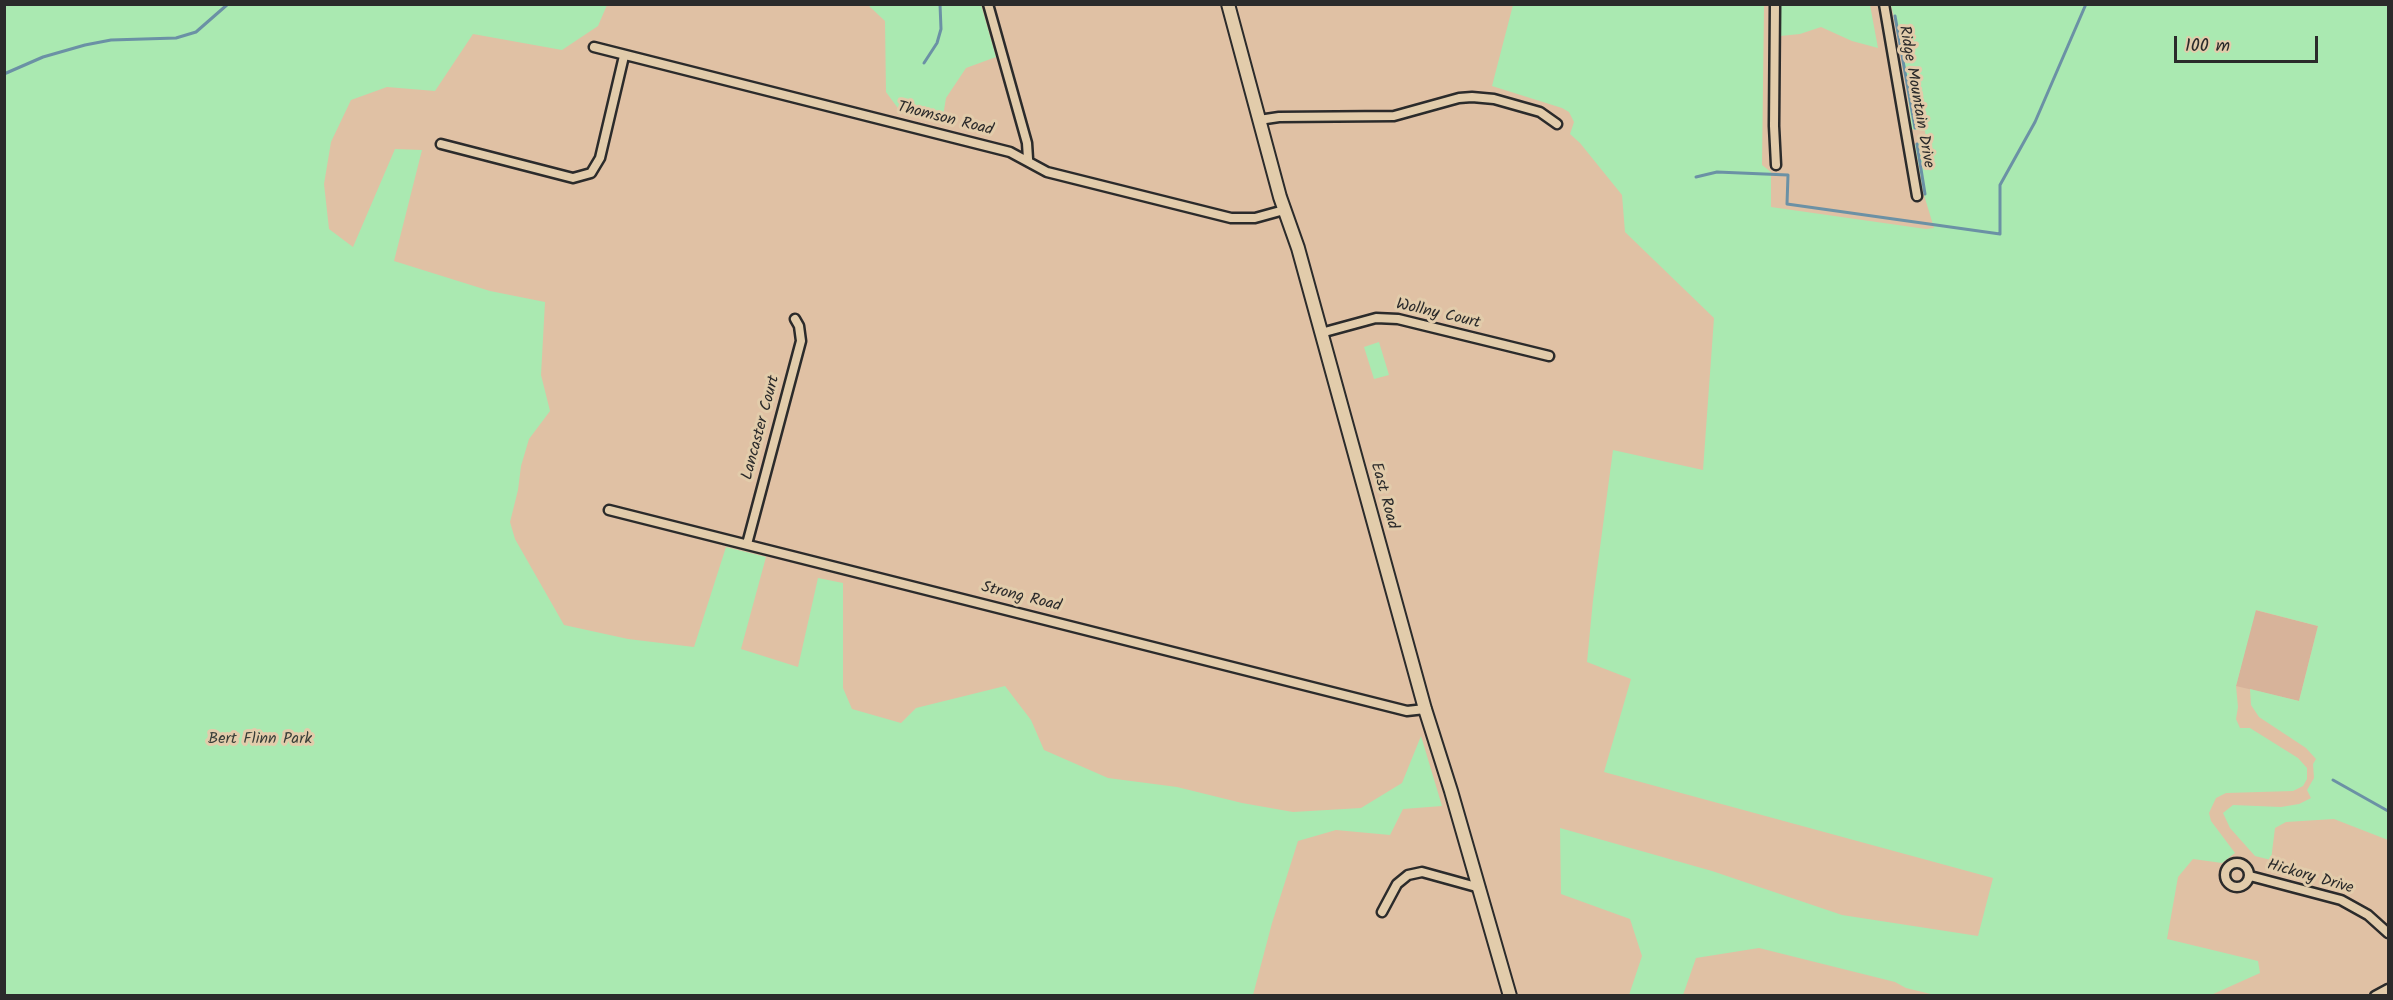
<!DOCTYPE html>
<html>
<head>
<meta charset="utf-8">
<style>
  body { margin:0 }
  #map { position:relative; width:2393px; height:1000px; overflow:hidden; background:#e0c1a4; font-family:Kalam,sans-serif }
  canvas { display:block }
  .frame { position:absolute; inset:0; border:6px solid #2b2b2b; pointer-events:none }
  .scale { position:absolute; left:2174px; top:36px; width:144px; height:27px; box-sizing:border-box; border:3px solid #2b2b2b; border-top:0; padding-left:8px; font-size:18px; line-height:21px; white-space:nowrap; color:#2b2b2b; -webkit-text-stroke:4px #e2ccab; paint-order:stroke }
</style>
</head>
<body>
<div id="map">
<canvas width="2393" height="1000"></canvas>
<div class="frame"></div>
<div class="scale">100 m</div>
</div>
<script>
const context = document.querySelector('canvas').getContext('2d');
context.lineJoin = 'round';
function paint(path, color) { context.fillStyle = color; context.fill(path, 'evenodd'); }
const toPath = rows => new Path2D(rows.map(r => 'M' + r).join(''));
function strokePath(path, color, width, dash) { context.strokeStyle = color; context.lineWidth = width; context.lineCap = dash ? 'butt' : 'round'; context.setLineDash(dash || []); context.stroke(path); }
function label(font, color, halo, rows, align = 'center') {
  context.font = font + ' Kalam,sans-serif'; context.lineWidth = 6; context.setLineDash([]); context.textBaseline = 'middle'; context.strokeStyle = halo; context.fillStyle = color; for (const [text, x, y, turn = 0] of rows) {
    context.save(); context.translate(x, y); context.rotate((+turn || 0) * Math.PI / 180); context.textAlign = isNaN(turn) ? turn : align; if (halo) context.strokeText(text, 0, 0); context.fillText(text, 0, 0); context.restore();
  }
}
const built = toPath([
  [2255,610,2318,626,2299,701,2236,686]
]);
const green = toPath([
  [5,4,607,5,598,26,562,50,473,34,435,91,387,87,351,100,331,142,324,184,329,229,353,247,395,149,422,150,394,261,490,291,545,302,541,375,550,411,529,439,521,466,518,490,510,522,515,539,564,625,628,639,694,647,726,547,766,557,741,649,798,667,818,578,843,583,843,688,852,709,901,723,916,708,1005,686,1031,720,1044,750,1108,778,1177,787,1242,803,1293,812,1361,808,1402,783,1421,736,1442,806,1403,809,1390,835,1336,830,1298,841,1272,923,1253,995,5,995],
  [868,5,981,5,996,57,966,68,946,98,943,116,900,111,886,92,885,21],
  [1513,5,1764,5,1762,165,1771,172,1771,207,1926,229,1934,228,1924,195,1915,145,1926,140,1925,131,1912,129,1902,50,1891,5,2388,5,2388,840,2334,819,2286,822,2275,828,2271,860,2255,856,2230,828,2223,813,2233,805,2281,807,2299,804,2311,798,2307,790,2314,778,2313,764,2316,759,2306,748,2259,717,2251,705,2250,689,2299,701,2318,626,2256,610,2236,686,2238,707,2236,719,2240,728,2250,728,2298,758,2307,768,2307,779,2303,786,2293,791,2226,793,2216,798,2209,813,2211,821,2235,853,2222,863,2193,859,2178,877,2167,939,2258,961,2260,973,2211,995,1939,996,1906,988,1895,982,1759,948,1696,958,1683,995,1629,995,1642,956,1630,919,1561,894,1560,828,1712,871,1842,915,1978,936,1993,878,1604,772,1631,679,1587,662,1593,600,1613,450,1703,470,1714,318,1625,232,1622,195,1580,143,1570,134,1574,122,1569,112,1562,108,1492,86],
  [1781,5,1870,5,1878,48,1852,41,1821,27,1800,34,1780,36],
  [1379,342,1389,375,1374,379,1364,347]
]);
const stream = toPath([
  [1895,16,1915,128],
  [924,63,937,43,941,29,940,4],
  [4,74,43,57,85,45,111,40,176,38,196,32,228,4],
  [1917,144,1925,194],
  [1696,177,1717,172,1788,175,1787,204,2000,234,2000,185,2035,122,2086,4],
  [2333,780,2388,811]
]);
const street = toPath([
  [988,4,1027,143,1028,159],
  [1775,4,1774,126,1776,165],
  [1884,4,1917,196],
  [594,47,1010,152,1047,172,1231,218,1255,218,1284,210],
  [1259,120,1279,117,1394,116,1459,98,1472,97,1494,99,1540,112,1557,124],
  [441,144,573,178,591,173,600,158,624,56],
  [1321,333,1376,318,1398,319,1549,356],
  [609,510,1407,711,1425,709],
  [747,544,801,341,799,326,795,319],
  '2225 875a12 12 0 1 1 24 0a12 12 0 1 1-24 0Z',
  [2250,876,2341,900,2368,915,2388,933],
  [1382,912,1397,884,1408,875,1422,872,1480,888],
  [2375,996,2388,989]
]);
const secondary = toPath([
  [1228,4,1280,197,1298,248,1425,709,1451,791,1510,996]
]);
const streetNames = [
  ["Ridge Mountain Drive",1915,97,80],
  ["Thomson Road",945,120,14],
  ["Wollny Court",1438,315,13],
  ["Lancaster Court",762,428,-75],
  ["East Road",1383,496,75],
  ["Strong Road",1021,598,14],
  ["Hickory Drive",2310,878,16]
];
const parkNames = [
  ["Bert Flinn Park",260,740]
];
paint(built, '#d7b39a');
paint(green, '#aae9b1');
strokePath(stream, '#6b91a5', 3);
strokePath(street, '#2b2b2b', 13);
strokePath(secondary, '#2b2b2b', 16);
strokePath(street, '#e2ccab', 8);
strokePath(secondary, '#e2ccab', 12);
label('16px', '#2b2b2b', '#e2ccab', streetNames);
label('16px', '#383e38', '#e2ccab', parkNames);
</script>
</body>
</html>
